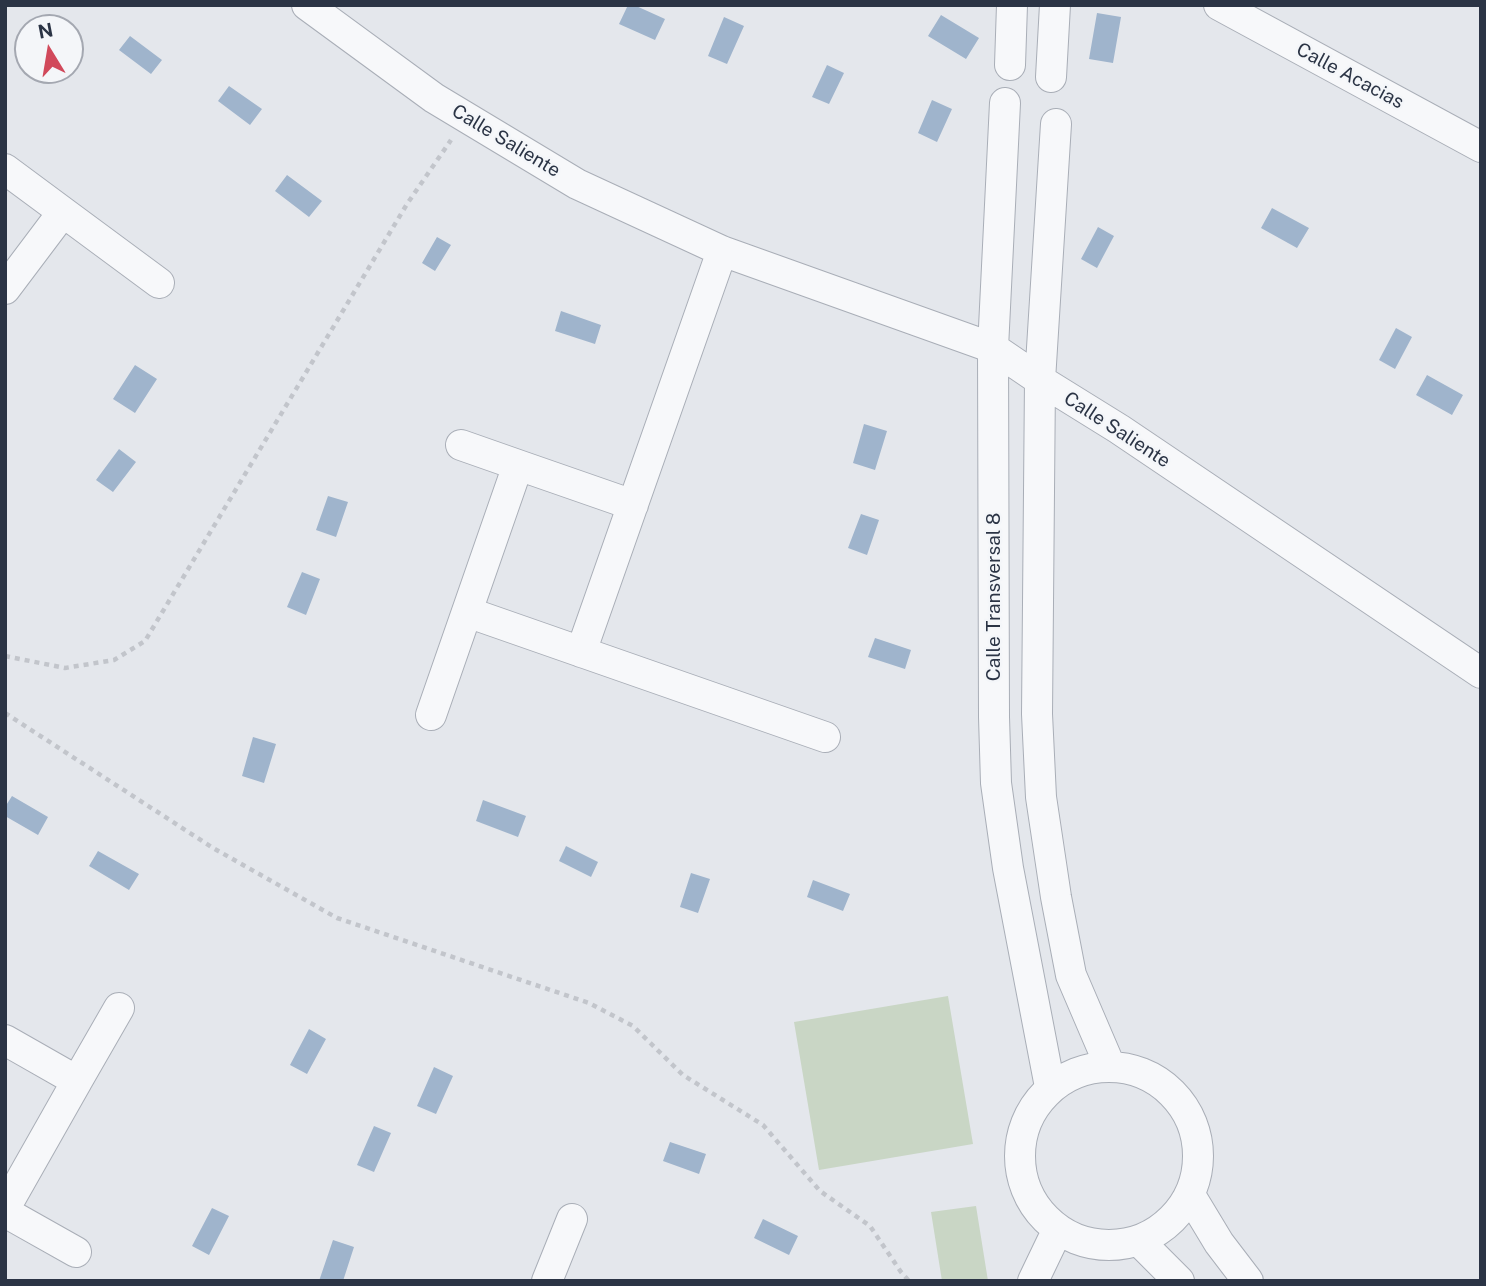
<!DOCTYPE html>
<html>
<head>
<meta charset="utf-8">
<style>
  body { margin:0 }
  #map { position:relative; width:1486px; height:1286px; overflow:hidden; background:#e4e7ec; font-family:"Public Sans",sans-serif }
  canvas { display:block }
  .frame { position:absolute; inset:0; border:7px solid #2b3445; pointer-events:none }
  .north { position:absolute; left:14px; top:14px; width:70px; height:70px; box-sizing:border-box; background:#f4f6f9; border:2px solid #a4a8b1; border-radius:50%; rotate:349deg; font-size:19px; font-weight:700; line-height:28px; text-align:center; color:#2b3445 }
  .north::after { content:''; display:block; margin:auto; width:24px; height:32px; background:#d1495b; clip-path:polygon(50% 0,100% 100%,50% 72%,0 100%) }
</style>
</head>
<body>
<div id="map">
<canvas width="1486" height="1286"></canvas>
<div class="frame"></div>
<div class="north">N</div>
</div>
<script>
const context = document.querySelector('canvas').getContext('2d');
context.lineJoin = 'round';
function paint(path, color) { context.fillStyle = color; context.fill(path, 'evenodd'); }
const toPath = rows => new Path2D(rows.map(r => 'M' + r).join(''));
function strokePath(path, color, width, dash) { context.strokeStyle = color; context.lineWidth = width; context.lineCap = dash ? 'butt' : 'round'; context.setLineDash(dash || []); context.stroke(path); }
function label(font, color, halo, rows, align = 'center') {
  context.font = font + ' "Public Sans",sans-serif'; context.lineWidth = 5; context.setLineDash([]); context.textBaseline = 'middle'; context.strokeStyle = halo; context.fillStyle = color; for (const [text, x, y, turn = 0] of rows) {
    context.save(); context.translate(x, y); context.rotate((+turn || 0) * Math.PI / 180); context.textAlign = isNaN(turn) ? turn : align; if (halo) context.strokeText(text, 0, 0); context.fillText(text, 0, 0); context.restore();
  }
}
const green = toPath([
  [948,996,973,1144,819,1170,794,1022],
  [976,1206,988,1281,942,1281,931,1212]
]);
const water = toPath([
  [628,5,634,5,665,19,655,40,619,24],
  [1097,13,1121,17,1113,63,1089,59],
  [941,15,979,38,966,59,928,36],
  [724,17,744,26,727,64,708,56],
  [130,36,162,60,151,74,119,50],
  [827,65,844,73,829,104,812,97],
  [229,86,262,109,250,125,218,101],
  [932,100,952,109,937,142,918,133],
  [287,175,322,201,309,217,275,191],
  [1272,208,1309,228,1297,248,1261,228],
  [1098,227,1114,236,1097,268,1081,259],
  [437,237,451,245,435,271,422,263],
  [561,311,601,325,595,344,555,331],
  [1396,328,1412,337,1395,369,1379,360],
  [135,365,157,379,135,413,113,399],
  [1427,375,1463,395,1452,415,1416,395],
  [864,424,887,431,875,470,853,463],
  [119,449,136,462,113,492,96,480],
  [328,496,348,502,336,537,316,530],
  [861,514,879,520,867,555,848,548],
  [302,572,320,579,306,615,287,607],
  [875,638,911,650,905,669,868,657],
  [253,737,276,744,264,783,242,776],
  [12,796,48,817,38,835,5,816,5,807],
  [483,800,526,816,518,837,476,821],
  [566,846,598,862,591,877,559,861],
  [98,851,139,874,129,890,89,866],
  [691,873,710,879,698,913,680,907],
  [813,880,850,894,843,911,807,897],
  [309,1029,326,1039,307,1074,290,1065],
  [434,1067,453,1076,436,1114,417,1106],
  [374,1126,391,1133,374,1172,357,1165],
  [670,1142,706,1154,699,1174,663,1161],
  [212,1208,229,1216,209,1255,192,1246],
  [763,1219,798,1236,789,1255,754,1238],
  [333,1240,354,1247,343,1281,319,1281]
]);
const path = toPath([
  [5,656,65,668,114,660,145,641,407,204,451,140],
  [5,713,213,848,337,918,589,1003,633,1026,683,1075,763,1125,820,1191,870,1226,901,1272,909,1281]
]);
const minor = toPath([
  [307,5,434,98,577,184,722,251,993,348,1040,380,1119,429,1481,673],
  [1219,5,1481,147],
  [1010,65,1012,5],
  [1051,77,1055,5],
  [1005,103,993,348,994,717,996,783,1008,868,1050,1087],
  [1056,124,1040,380,1037,714,1041,797,1056,897,1071,975,1110,1066],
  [5,169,63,212,5,289],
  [63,212,159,283],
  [461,445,518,465],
  [467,612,825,737],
  [581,652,722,251],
  [431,715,518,465,633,505],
  [5,1040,77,1081,5,1208],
  '1020 1156a89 89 0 1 1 178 0a89 89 0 1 1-178 0Z',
  [77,1081,119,1008],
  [1190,1195,1219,1243,1248,1281],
  [5,1212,76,1252],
  [1139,1241,1179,1281],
  [547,1281,572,1219],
  [1033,1281,1057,1231]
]);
const streetNames = [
  ["Calle Acacias",1350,76,28],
  ["Calle Saliente",506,141,31],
  ["Calle Saliente",1117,430,33],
  ["Calle Transversal 8",994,597,-90]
];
paint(green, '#c9d6c5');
paint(water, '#9fb4cc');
strokePath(minor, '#a9aeb7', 32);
strokePath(path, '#c2c5cb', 4.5, [5, 5]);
strokePath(minor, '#f7f8fa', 30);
label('19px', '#2b3445', '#f4f6f9', streetNames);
</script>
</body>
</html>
